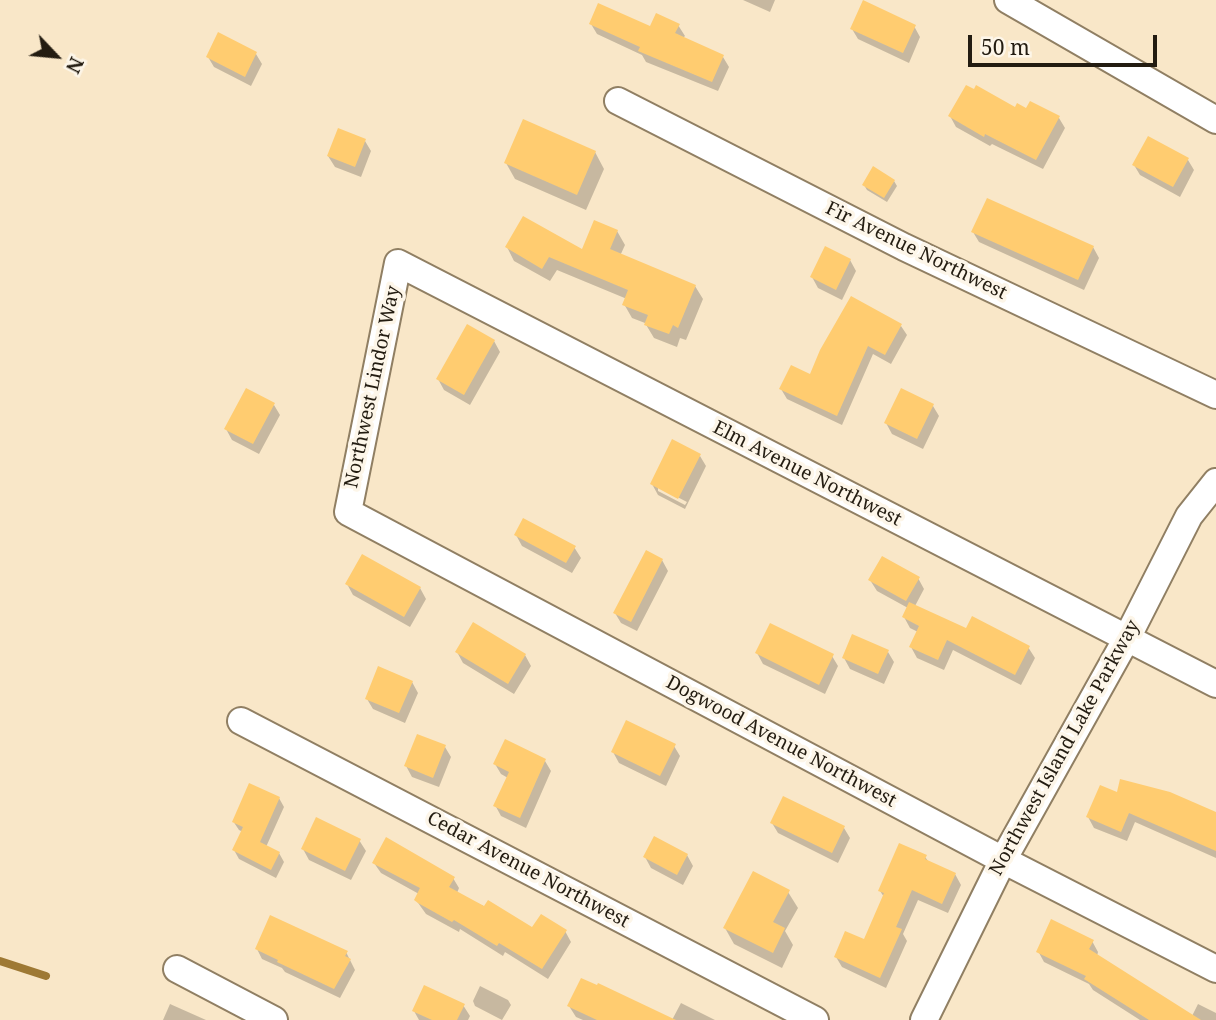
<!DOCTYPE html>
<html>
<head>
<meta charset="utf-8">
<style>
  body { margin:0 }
  #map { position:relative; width:1216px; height:1020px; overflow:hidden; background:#f9e7c8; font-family:"Noto Serif",serif }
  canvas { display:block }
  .north { position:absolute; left:21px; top:21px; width:70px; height:70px; -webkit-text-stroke:5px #fdf6e9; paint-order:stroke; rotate:116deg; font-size:19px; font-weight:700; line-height:28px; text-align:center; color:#231c11 }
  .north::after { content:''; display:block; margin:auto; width:24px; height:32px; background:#231c11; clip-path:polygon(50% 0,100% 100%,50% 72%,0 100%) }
  .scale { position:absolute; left:968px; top:35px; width:189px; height:32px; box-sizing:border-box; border:4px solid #231c11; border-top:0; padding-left:9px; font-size:21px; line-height:24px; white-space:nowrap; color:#231c11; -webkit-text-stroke:5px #fdf6e9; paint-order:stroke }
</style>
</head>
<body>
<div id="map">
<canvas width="1216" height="1020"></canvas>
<div class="north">N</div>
<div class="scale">50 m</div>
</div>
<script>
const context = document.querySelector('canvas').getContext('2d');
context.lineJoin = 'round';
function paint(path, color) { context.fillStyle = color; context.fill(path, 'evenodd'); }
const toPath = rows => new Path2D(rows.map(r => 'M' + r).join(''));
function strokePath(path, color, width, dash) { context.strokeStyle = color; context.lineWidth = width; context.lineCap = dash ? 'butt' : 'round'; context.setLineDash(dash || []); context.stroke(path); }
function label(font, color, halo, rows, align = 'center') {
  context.font = font + ' "Noto Serif",serif'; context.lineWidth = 7; context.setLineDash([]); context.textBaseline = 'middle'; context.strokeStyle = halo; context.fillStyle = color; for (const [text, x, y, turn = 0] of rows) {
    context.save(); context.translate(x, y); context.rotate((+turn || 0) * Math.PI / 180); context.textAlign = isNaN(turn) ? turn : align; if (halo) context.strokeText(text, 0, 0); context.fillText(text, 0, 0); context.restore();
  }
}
const shadow = toPath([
  [743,0,775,0,770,12],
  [591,24,651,29,678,25,685,36,683,38,723,57,729,67,718,91,646,62,642,55,597,34],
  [914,26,920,37,909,63,858,39,852,29],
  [256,54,262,64,251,86,214,67,208,57],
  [950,116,1059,118,1065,128,1043,169,992,144,990,146,956,127],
  [365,141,371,151,361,177,335,167,328,156],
  [595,152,604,169,586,210,515,179,506,163],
  [1188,160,1194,170,1180,197,1140,175,1134,165],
  [894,181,897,186,887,202,867,190,864,185],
  [617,231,625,245,620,256,695,286,703,299,686,340,680,338,677,347,654,338,645,323,632,318,624,304,627,299,557,270,550,281,514,261,507,247,583,252],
  [973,232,1093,247,1099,258,1084,290,979,242],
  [850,260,856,271,842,300,818,288,812,277],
  [901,326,907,335,891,364,873,354,842,425,787,399,781,389,810,376],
  [494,341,500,352,470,405,444,390,438,379],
  [902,390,933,406,939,416,923,449,892,434,886,423],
  [274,405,280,415,259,454,232,440,226,429],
  [700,456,706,466,685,509,658,495,652,484],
  [658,487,687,502,685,505,658,491],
  [516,535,574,547,581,558,572,573,522,546],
  [662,560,668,571,637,631,621,623,615,613],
  [918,578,924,589,915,606,967,631,1028,647,1035,658,1021,685,953,650,944,670,917,658,911,647,918,632,910,628,904,617,908,608,877,591,870,580],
  [347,584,420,588,426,599,410,627,353,595],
  [457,652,525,655,531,666,514,694,463,663],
  [888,652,894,662,884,684,850,669,844,658],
  [757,653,832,656,838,666,825,694,763,664],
  [412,682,418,693,405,723,373,709,367,699],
  [674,746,680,756,666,786,619,763,613,752],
  [445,747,451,757,439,787,412,777,406,766],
  [545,761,551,771,526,828,501,816,495,805,508,778,501,774,495,764],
  [1118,795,1216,814,1216,858,1135,822,1127,841,1094,828,1088,817],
  [279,798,284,807,266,847,279,853,284,862,276,878,239,859,234,850,243,832,239,830,233,821],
  [772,823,844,828,850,838,838,863,778,833],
  [359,840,366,851,351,880,309,860,303,849],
  [687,855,693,866,683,885,651,868,645,857],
  [925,857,929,862,955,874,961,885,948,913,918,900,903,934,907,941,886,988,842,967,836,957,864,941,884,897,880,891],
  [374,863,453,878,459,888,457,893,533,930,565,931,571,942,548,979,505,952,503,956,460,929,459,932,426,914,416,900,419,894,381,873],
  [788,892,798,908,785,931,793,945,782,968,734,944,725,928],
  [1092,941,1098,952,1097,956,1192,1016,1198,1004,1216,1013,1216,1020,1140,1020,1093,990,1089,984,1044,962,1038,951],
  [257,949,346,952,355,970,340,998,285,972,282,968,262,959],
  [480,986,508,1000,511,1005,502,1020,475,1006,473,1001],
  [681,1003,715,1020,672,1020],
  [170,1004,206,1020,163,1020],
  [463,1005,470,1016,468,1020,419,1020,414,1011],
  [569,1006,650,1020,583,1020,576,1017]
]);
const stream = toPath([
  [0,961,46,976]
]);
const building = toPath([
  [863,0,916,25,903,53,850,29],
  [598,3,650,26,656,13,680,24,675,33,724,55,712,82,638,51,640,47,589,24],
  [218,32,257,52,245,77,206,57],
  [966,85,974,89,976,85,1015,107,1017,103,1026,108,1030,101,1060,116,1036,160,985,134,984,137,948,116],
  [523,119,596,151,577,195,504,163],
  [338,128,366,139,355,167,327,156],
  [1148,136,1189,158,1173,187,1132,165],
  [873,166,895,180,884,198,862,185],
  [987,198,1094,246,1078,280,971,232],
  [523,216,582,249,594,220,618,230,610,249,696,285,678,328,673,325,669,334,644,325,648,315,622,305,628,290,549,257,542,269,505,247],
  [825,246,851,259,836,290,810,277],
  [851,296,902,324,885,355,868,346,837,416,779,389,791,365,810,374,820,350],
  [467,324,495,340,464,395,436,379],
  [246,388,275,403,253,444,224,429],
  [901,388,934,404,917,439,884,423],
  [672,439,701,454,678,499,650,484],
  [523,518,576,546,566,563,514,535],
  [646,550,663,559,631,622,613,613],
  [362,554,421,587,404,617,345,584],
  [882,556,920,577,906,601,868,580],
  [909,602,966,628,972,616,1030,646,1015,675,947,640,938,660,909,647,919,626,902,617],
  [473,622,526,654,508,684,455,652],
  [770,623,834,654,819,685,755,653],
  [852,634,889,650,878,674,842,658],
  [378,666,413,681,399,713,365,699],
  [626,720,676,744,660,776,611,752],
  [417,734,446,745,433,778,404,766],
  [505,739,546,759,520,818,493,806,509,772,493,764],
  [1120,779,1170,792,1216,812,1216,851,1129,813,1121,832,1086,817,1100,785,1117,792],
  [249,783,280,797,260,842,280,852,271,870,232,850,243,827,232,822],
  [783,796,845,826,832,853,770,823],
  [316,817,361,839,345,871,301,849],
  [654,836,688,854,677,875,643,857],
  [386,837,455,877,449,887,484,906,488,900,532,927,541,914,567,930,542,969,499,943,497,946,454,920,452,922,418,903,414,900,420,888,372,863],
  [899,843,927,855,925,859,956,873,942,904,912,890,896,927,902,929,880,978,834,957,845,931,864,939,884,893,878,891],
  [753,871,790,890,773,922,785,928,773,953,723,928],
  [270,915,348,951,345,956,351,959,334,989,277,962,278,960,255,949],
  [1051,919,1094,940,1089,949,1201,1020,1149,1020,1084,979,1086,976,1036,952],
  [581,978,597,985,598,983,676,1020,597,1020,567,1006],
  [424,985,465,1004,457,1020,432,1020,412,1011]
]);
const minor = toPath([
  [1008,0,1216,120],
  [618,101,904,247,1216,395],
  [1216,684,398,263,348,512,1003,860,1216,969],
  [241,721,815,1020],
  [177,969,274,1020],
  [924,1020,1003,860,1127,638,1189,516,1216,482]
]);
const streetNames = [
  ["Fir Avenue Northwest",916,251,26],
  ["Northwest Lindor Way",373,387,-78],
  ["Elm Avenue Northwest",807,474,27],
  ["Dogwood Avenue Northwest",781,742,28],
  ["Northwest Island Lake Parkway",1065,748,-61],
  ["Cedar Avenue Northwest",528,870,28]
];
paint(shadow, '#0003');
strokePath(stream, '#9e7934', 8);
paint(building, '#ffcc70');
strokePath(minor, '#907f63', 30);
strokePath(minor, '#fff', 26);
label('19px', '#231c11', '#fdf6e9', streetNames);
</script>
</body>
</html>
